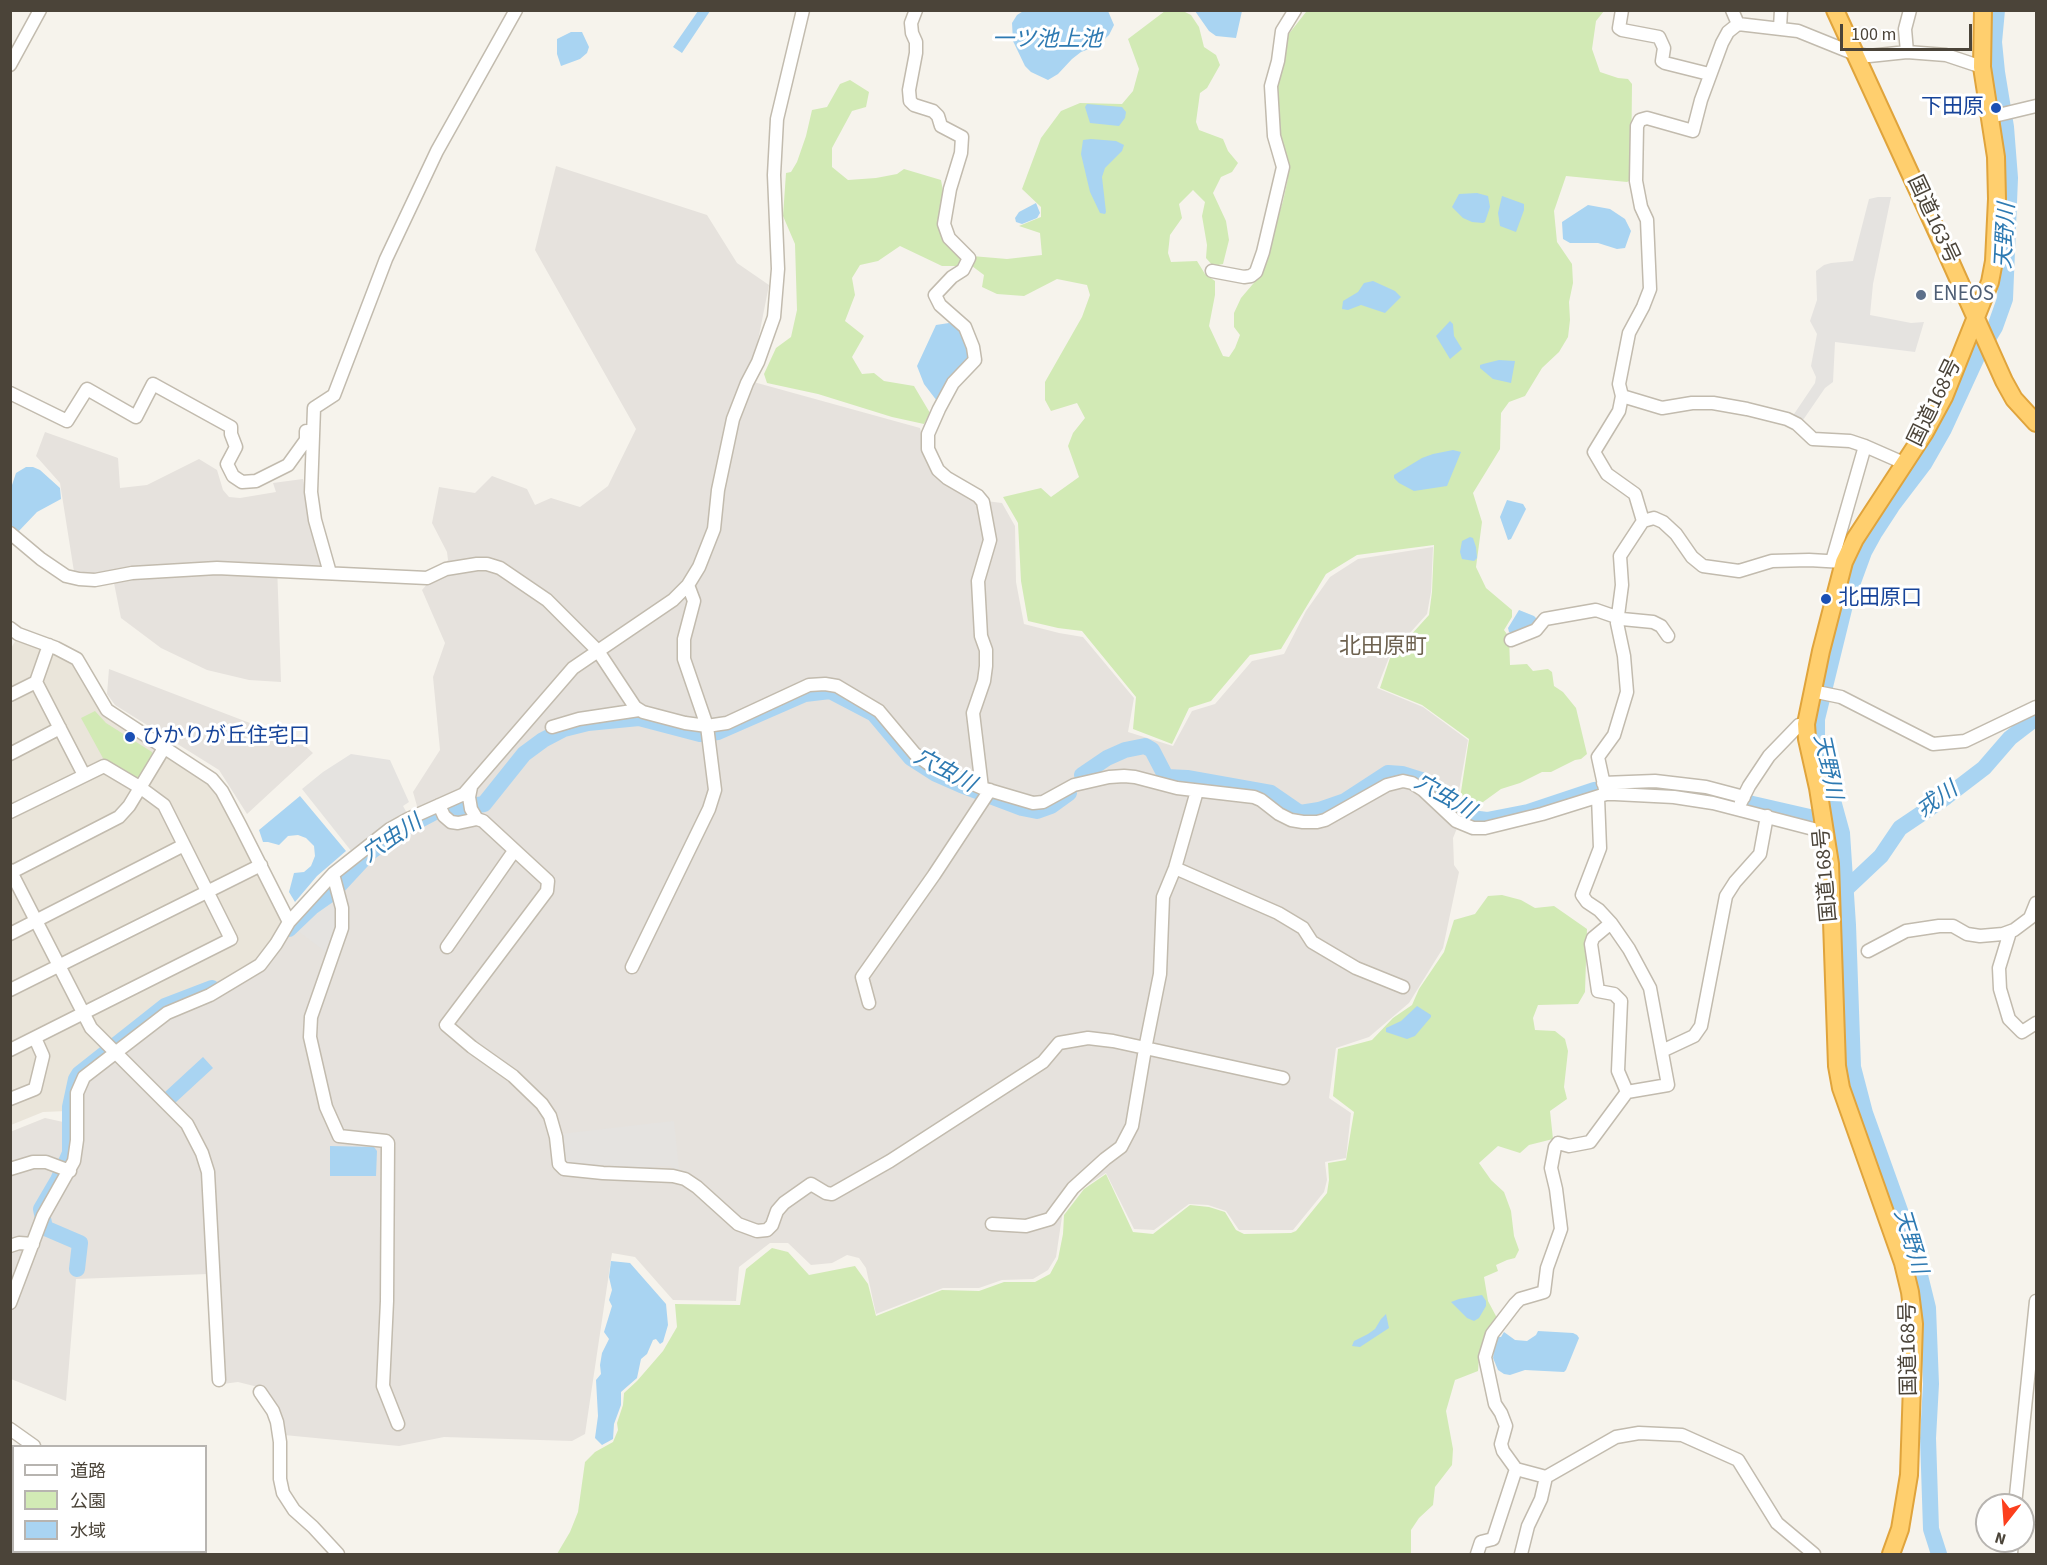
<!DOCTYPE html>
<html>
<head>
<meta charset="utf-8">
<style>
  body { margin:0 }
  #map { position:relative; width:2047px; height:1565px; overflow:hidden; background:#f6f3ec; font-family:"Source Sans 3","Noto Sans JP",sans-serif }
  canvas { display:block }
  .frame { position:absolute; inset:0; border:12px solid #4b4439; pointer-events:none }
  .legend { position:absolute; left:12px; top:1445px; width:195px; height:108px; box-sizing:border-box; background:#fff; border:2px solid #b7b4b0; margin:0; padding:8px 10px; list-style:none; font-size:18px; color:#4b4439 }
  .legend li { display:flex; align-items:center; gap:12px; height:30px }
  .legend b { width:30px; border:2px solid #b7b4b0 }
  .north { position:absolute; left:1975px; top:1493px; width:60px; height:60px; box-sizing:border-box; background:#fff; border:2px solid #b7b4b0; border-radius:50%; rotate:197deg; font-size:16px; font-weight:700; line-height:24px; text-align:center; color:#4b4439 }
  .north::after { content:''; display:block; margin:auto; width:21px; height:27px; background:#fc3f1d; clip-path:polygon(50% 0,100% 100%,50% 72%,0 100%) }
  .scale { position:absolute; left:1840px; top:24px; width:132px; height:27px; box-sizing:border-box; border:3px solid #4b4439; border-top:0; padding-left:8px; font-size:18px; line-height:21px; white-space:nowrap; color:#4b4439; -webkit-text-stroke:4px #fff; paint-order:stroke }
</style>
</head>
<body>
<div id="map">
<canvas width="2047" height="1565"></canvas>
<div class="frame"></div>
<ul class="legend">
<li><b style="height:8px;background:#fff"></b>道路</li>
<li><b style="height:16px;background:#d2eab5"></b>公園</li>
<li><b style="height:16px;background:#a9d4f2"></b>水域</li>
</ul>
<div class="north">N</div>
<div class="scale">100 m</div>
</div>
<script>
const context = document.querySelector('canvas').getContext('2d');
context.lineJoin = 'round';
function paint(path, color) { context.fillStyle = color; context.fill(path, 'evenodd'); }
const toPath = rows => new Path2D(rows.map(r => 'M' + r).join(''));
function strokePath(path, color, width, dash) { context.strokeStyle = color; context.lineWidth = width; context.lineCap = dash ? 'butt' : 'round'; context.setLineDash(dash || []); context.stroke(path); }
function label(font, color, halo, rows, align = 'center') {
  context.font = font + ' "Source Sans 3","Noto Sans JP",sans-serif'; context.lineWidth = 6; context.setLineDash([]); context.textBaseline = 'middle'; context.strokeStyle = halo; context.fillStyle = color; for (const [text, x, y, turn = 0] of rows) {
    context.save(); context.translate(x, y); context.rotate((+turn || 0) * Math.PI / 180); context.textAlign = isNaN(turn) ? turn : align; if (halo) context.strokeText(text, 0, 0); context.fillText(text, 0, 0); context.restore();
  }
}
const residential = toPath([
  [17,638,68,659,82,675,99,708,212,785,219,795,282,921,257,962,207,990,165,1008,76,1076,67,1111,43,1112,11,1125,10,650]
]);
const industrial = toPath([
  [556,166,707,215,737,263,769,285,750,381,920,428,928,458,978,500,1002,503,1015,526,1016,582,1024,624,1059,633,1083,637,1134,698,1128,732,1173,746,1192,711,1215,704,1252,661,1284,654,1306,611,1330,577,1358,559,1433,547,1431,592,1427,614,1390,655,1377,688,1423,707,1468,740,1455,813,1462,816,1453,838,1454,865,1459,872,1443,948,1409,1003,1369,1037,1336,1048,1329,1098,1351,1113,1346,1158,1325,1162,1327,1180,1324,1192,1293,1230,1239,1230,1226,1211,1208,1205,1189,1204,1154,1230,1134,1229,1106,1173,1083,1188,1063,1210,1056,1257,1048,1270,1033,1279,1002,1280,979,1288,943,1288,876,1314,866,1268,859,1258,847,1255,832,1263,811,1265,788,1243,770,1243,739,1267,736,1301,673,1300,635,1257,612,1253,585,1434,572,1441,444,1437,399,1446,284,1435,262,1388,238,1382,215,1385,208,1274,76,1279,66,1401,11,1379,10,1132,45,1118,77,1125,85,1083,92,1077,125,1054,172,1016,214,1001,266,967,294,928,311,909,333,894,363,860,421,820,413,792,440,750,433,677,445,643,422,590,448,560,447,552,432,523,439,487,475,493,492,476,527,489,535,505,551,498,580,507,608,486,636,429,535,250],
  [45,432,118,458,120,488,147,485,199,459,217,470,223,490,229,497,240,498,276,492,273,483,303,479,311,523,324,566,277,564,281,682,249,680,207,670,161,648,121,618,113,578,75,578,60,483,36,456],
  [109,669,302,743,313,753,247,814,219,770,115,705,107,694]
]);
const green = toPath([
  [1320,10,1604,11,1596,21,1592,49,1600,72,1618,78,1628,79,1632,84,1631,180,1627,182,1566,176,1554,211,1557,242,1572,264,1573,283,1569,302,1570,320,1568,337,1559,352,1542,368,1525,396,1509,402,1501,413,1500,449,1473,493,1482,522,1476,567,1486,588,1512,610,1512,617,1504,630,1509,637,1510,665,1527,664,1533,671,1548,669,1552,672,1554,686,1563,692,1576,708,1587,754,1581,759,1575,760,1551,772,1542,772,1520,783,1501,789,1472,810,1465,810,1459,805,1469,739,1422,705,1380,688,1390,658,1429,615,1432,592,1434,545,1357,555,1326,574,1281,649,1250,655,1211,701,1189,708,1172,744,1133,729,1136,697,1082,631,1058,628,1028,621,1021,581,1018,523,1003,497,1041,488,1051,497,1079,477,1068,446,1073,433,1085,418,1077,403,1051,411,1045,400,1045,382,1082,317,1090,295,1087,285,1057,279,1024,296,997,294,982,287,984,275,972,266,942,266,900,246,878,261,860,265,852,278,855,295,845,321,864,336,852,357,862,374,874,373,884,381,914,386,930,413,924,424,892,417,818,394,767,383,764,374,776,348,791,337,797,310,795,244,783,216,786,173,791,172,797,162,806,136,812,110,827,107,840,84,850,80,869,92,866,107,852,111,832,148,832,167,848,180,876,178,897,174,904,169,941,180,945,202,940,218,960,255,1007,259,1042,255,1040,233,1019,226,1041,217,1041,207,1022,189,1041,138,1061,111,1080,103,1122,104,1133,91,1139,69,1128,39,1165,11,1183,11,1191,15,1199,27,1204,47,1216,55,1220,65,1207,88,1200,93,1196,122,1199,130,1223,139,1228,151,1238,163,1232,172,1221,177,1213,193,1226,221,1229,240,1223,264,1213,266,1206,258,1207,245,1202,216,1205,202,1193,190,1179,204,1182,218,1170,235,1168,253,1171,262,1197,261,1205,274,1215,281,1215,295,1209,326,1223,356,1229,357,1235,348,1240,335,1234,327,1234,313,1241,298,1258,278,1264,262,1283,201,1288,178,1285,158,1278,127,1275,98,1284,40,1306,12],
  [95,711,106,723,152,752,153,758,140,777,134,778,104,760,81,718],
  [1502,895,1521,900,1535,908,1554,906,1587,929,1585,992,1578,1004,1538,1005,1533,1018,1535,1030,1555,1031,1565,1039,1568,1051,1564,1087,1567,1099,1550,1111,1553,1139,1529,1145,1520,1153,1498,1146,1479,1163,1491,1180,1504,1192,1511,1211,1514,1236,1519,1250,1515,1258,1507,1260,1496,1265,1498,1271,1484,1277,1488,1301,1497,1318,1487,1333,1479,1358,1478,1371,1455,1380,1446,1411,1453,1449,1452,1465,1435,1487,1433,1505,1419,1518,1411,1530,1411,1554,557,1554,570,1532,578,1512,585,1462,595,1452,613,1442,618,1430,617,1423,623,1405,624,1393,637,1381,663,1351,677,1327,675,1304,740,1305,746,1269,772,1248,788,1252,809,1275,855,1266,868,1284,876,1316,942,1290,979,1291,1004,1282,1035,1282,1050,1274,1058,1259,1063,1234,1064,1215,1084,1189,1106,1174,1133,1232,1153,1234,1190,1205,1209,1207,1225,1212,1236,1230,1244,1234,1291,1233,1296,1231,1327,1193,1329,1180,1328,1163,1346,1160,1354,1112,1333,1096,1338,1049,1372,1040,1393,1018,1412,1005,1419,989,1444,952,1454,920,1475,914,1488,896]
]);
const parking = toPath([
  [1878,197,1891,197,1873,284,1870,315,1911,323,1924,322,1915,352,1835,342,1833,382,1825,388,1801,423,1792,417,1815,383,1816,377,1811,366,1817,334,1810,321,1817,300,1816,271,1824,265,1831,263,1853,261,1869,199],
  [351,754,390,760,409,802,403,806,407,813,352,852,302,789,323,772],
  [333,895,336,931,330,955,295,929,312,909],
  [674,1121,679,1170,672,1168,671,1166,655,1166,655,1168,568,1163,564,1159,560,1134]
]);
const water = toPath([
  [1025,10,1108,11,1114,25,1109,35,1097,46,1081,52,1072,59,1058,74,1048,80,1031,72,1025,66,1013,41,1012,23,1017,15],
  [698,11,710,11,682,53,673,47],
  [1195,11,1242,11,1236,38,1216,36,1209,31],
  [571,32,582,32,589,47,587,53,580,59,561,66,557,54,557,39],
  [1087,104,1122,107,1126,112,1125,118,1119,126,1090,123,1085,107],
  [1091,139,1116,141,1124,145,1122,151,1105,168,1102,177,1106,212,1105,214,1100,213,1090,192,1081,154,1083,140],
  [1477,193,1488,196,1490,207,1485,222,1483,223,1472,222,1463,218,1452,207,1459,194],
  [1502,196,1524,204,1524,210,1516,232,1500,226,1498,213],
  [1036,203,1040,213,1037,218,1022,224,1016,222,1015,218,1019,212],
  [1588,205,1610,209,1625,219,1631,231,1625,248,1617,249,1598,243,1570,243,1563,239,1562,222],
  [1373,281,1395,291,1401,297,1385,313,1361,305,1348,310,1342,309,1343,301,1358,292,1364,283],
  [1450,321,1453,324,1454,336,1462,349,1450,359,1436,336],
  [949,323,963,331,972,355,937,401,924,384,917,366,936,325],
  [1499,360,1515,361,1511,383,1493,379,1480,368,1480,365,1483,364],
  [1453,450,1461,452,1447,486,1414,491,1399,483,1394,478,1394,475,1422,458,1433,454],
  [26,467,33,467,40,470,60,488,61,499,37,512,17,533,11,533,12,485,16,473],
  [1507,500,1523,504,1526,509,1511,539,1508,540,1500,517],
  [1470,537,1473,538,1476,547,1477,558,1474,561,1462,559,1460,552,1462,541],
  [1519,610,1534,616,1540,622,1514,634,1509,632,1508,628],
  [300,796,346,851,317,876,295,902,289,892,294,873,304,872,311,866,315,856,314,846,306,838,298,835,288,836,279,845,268,842,263,842,259,830],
  [1417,1006,1431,1015,1431,1017,1415,1036,1407,1039,1386,1032,1386,1028,1401,1021],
  [203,1057,213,1068,175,1103,165,1092],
  [330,1146,374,1147,377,1151,376,1176,330,1176],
  [611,1261,630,1263,666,1304,668,1325,663,1342,660,1344,656,1339,653,1340,647,1354,641,1359,637,1378,621,1392,621,1405,614,1424,613,1439,602,1445,595,1438,598,1416,596,1380,601,1374,600,1365,602,1353,609,1339,604,1332,612,1306,609,1300,612,1290,609,1277],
  [1482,1295,1486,1301,1486,1306,1479,1318,1474,1321,1467,1318,1451,1302,1459,1299],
  [1386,1314,1389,1328,1360,1347,1352,1346,1354,1341,1368,1334,1375,1329,1381,1319],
  [1538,1331,1573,1333,1577,1335,1579,1338,1566,1370,1564,1372,1525,1370,1510,1375,1504,1374,1498,1370,1493,1358,1495,1343,1498,1337,1501,1337,1504,1332,1515,1340,1527,1341,1536,1335]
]);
const river = toPath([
  [1082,775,1107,758,1125,750,1145,746,1152,750,1166,777,1187,778,1271,793,1300,813,1319,810,1345,801,1388,773,1402,774,1421,780,1434,788,1458,811,1471,818,1487,820,1528,812,1594,790,1630,787,1696,791,1836,823],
  [1846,889,1881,856,1900,828,1946,797,1984,768,2010,738,2036,718],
  [289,929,312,907,332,893,369,853,401,830,435,812,484,804,524,754,543,740,564,729,588,723,639,718,700,734,718,732,805,694,830,691,874,714,911,758,936,774,961,785,1022,808,1037,811,1051,806,1069,793],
  [77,1269,80,1243,45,1228,41,1209,58,1180,70,1153,70,1107,76,1079,79,1074,165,1006,212,988],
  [1939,1554,1931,1529,1928,1438,1931,1384,1928,1308,1913,1247,1865,1113,1853,1067,1848,925,1842,833,1817,742,1817,719,1846,601,1864,552,1875,532,1892,506,1924,464,1944,429,1978,355,1995,327,2005,299,2010,178,2006,127,1997,72,1994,42,1997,10]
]);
const minor = toPath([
  [916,10,911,23,912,33,916,42,916,53,909,90,910,101,914,105,933,111,938,116,941,126,962,137,961,153,950,189,944,224,949,238,969,258,963,270,952,277,935,295,940,305,965,327,973,347,975,360,953,383,939,409,928,434,928,449,938,470,947,478,978,496,983,502,990,540,978,581,981,636,986,650,986,666,984,681,973,713,982,788],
  [1622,10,1619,28,1622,30,1659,37,1664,48,1662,61,1665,63,1709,74],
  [1732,10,1738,24],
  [1780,28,1781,10],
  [1907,52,1905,29,1910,10],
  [10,65,40,10],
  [1990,117,2036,106],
  [1212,271,1244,277,1251,276,1256,272,1263,252,1283,167,1274,136,1271,86,1278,61,1282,31,1295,10],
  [10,393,67,421,87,389,136,417,153,384,231,427,231,434,236,447,227,464,233,476,242,482,256,481,288,465,306,440,306,431],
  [1622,396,1662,408,1692,403,1713,403,1747,409,1787,419,1797,424,1813,439,1850,441,1865,446,1906,464],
  [1643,521,1635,494,1607,474,1594,452,1619,411,1622,396,1619,384,1629,333,1643,307,1650,289,1647,220,1641,207,1636,181,1637,126,1640,120,1647,118,1693,131,1701,100,1722,43,1728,32,1738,24,1798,31,1855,54,1869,56,1907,52,1946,55,1982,67],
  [10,533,41,559,66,576,79,579,95,580,132,573,217,568,427,578,446,569,477,564,487,564,500,568,547,600,598,651,635,707,643,712,685,723,707,726,720,724,727,723,809,685,825,684,837,686,879,711,915,754,932,766,982,788,1033,803,1043,802,1074,785,1109,777,1124,776,1135,777,1177,788,1254,797,1261,800,1279,814,1291,820,1303,822,1317,822,1325,820,1387,785,1403,781,1412,783,1423,790,1456,821,1473,828,1485,828,1542,814,1606,794,1615,794,1674,797,1713,803,1825,832],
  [1832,561,1865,446],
  [330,573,315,520,311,492,314,408,334,395,386,259,437,151,516,10],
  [10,628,18,634,56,648,77,659,107,710,212,779,222,791,240,825,289,922],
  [1511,640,1536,630,1545,619,1596,610,1622,619,1653,622,1661,626,1668,636],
  [36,682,84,775],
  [1812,691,1841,697,1933,744,1965,741,2036,707],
  [10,695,36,682,49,645],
  [552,727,579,719,639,710],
  [10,754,60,728],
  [1603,783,1655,781,1706,787,1744,797],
  [471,787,469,797,471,809,477,819,483,821,548,881,547,891,446,1025,472,1047,513,1076,542,1104,550,1116,556,1137,559,1164,564,1169,603,1173,673,1176,685,1179,697,1187,738,1224,757,1231,767,1230,772,1225,777,1211,784,1203,811,1184,826,1193,832,1194,890,1161,1043,1062,1059,1043,1088,1038,1113,1041,1283,1078],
  [1606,794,1598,757,1614,735,1627,692,1624,656,1617,623,1622,585,1620,556,1643,521,1654,518,1663,522,1676,534,1692,557,1703,566,1739,571,1772,561,1809,560,1844,562],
  [1741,802,1749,786,1769,756,1799,725,1806,724],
  [439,805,444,816,451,822,458,823,477,819],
  [10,812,104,766,141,788,164,805,231,939,10,1050],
  [1175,868,1278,913,1303,928,1312,942,1356,968,1403,987],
  [10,870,91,1028,187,1124,202,1153,208,1172,219,1380],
  [10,873,119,817,129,806,164,748],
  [333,874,342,908,342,928,311,1017,310,1037,326,1107,339,1136,386,1141,388,1143,387,1301,383,1386,398,1424],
  [1611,923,1593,938,1591,944,1598,991,1614,994,1621,1001,1618,1071,1627,1092],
  [2010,932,1999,968,2000,989,2009,1019,2022,1032,2036,1023],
  [10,934,184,845],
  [447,947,514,851],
  [1868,951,1906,931,1939,926,1953,926,1967,934,1980,936,2003,934,2014,930,2030,918,2036,903],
  [632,967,709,809,715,790,707,726,684,659,684,639,694,601,688,585],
  [10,990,261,865],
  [869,1003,862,977,934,875,990,790],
  [1662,1051,1694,1036,1701,1026,1726,896,1735,882,1760,854,1767,816],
  [10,1099,35,1089,43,1056,35,1038],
  [10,1169,33,1162,46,1162,70,1171],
  [992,1224,1026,1226,1050,1219,1073,1188,1105,1159,1121,1147,1132,1126,1145,1049,1160,974,1163,897,1175,868,1197,791],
  [10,1246,19,1243,33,1244],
  [10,1303,43,1216,74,1161,77,1140,77,1093,84,1077,167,1013,210,995,260,965,276,944,289,922,333,874,390,829,408,819,464,794,573,668,673,600,688,585,699,567,714,529,718,490,733,419,747,383,758,362,774,317,778,269,774,175,777,119,803,10],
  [260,1392,273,1411,277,1422,280,1442,280,1479,283,1493,294,1510,313,1527,338,1554],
  [10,1429,34,1446],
  [1516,1469,1503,1451,1501,1444,1506,1426,1501,1413,1495,1404,1485,1357,1492,1334,1515,1304,1520,1299,1544,1292,1547,1268,1561,1229,1556,1189,1551,1168,1555,1147,1558,1143,1569,1146,1590,1142,1627,1092,1668,1085,1650,988,1629,949,1611,923,1599,910,1587,902,1582,895,1600,848,1598,797],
  [2015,1505,2036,1301],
  [155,1552,158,1554],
  [1477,1554,1481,1542,1493,1539,1516,1469,1546,1477,1616,1437,1639,1433,1682,1435,1738,1460,1777,1523,1814,1554],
  [1521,1554,1528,1526,1541,1499,1546,1477],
  [2011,1554,2012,1541]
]);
const highway = toPath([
  [1835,10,1948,256,2004,381,2014,399,2036,423],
  [1891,1554,1900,1529,1909,1475,1914,1324,1910,1292,1903,1263,1841,1088,1837,1066,1830,864,1818,788,1807,739,1806,724,1821,651,1844,562,1855,539,1925,432,1944,397,1990,282,1994,261,1997,199,1996,157,1982,67,1983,10]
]);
const markers = [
  [1996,108,6,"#1a4fb4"],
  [1921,295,6,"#5c6f8a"],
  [1826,599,6,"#1a4fb4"],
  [130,737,6,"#1a4fb4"]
];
const transitNames = [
  ["下田原",1984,108,"right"],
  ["北田原口",1838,599],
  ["ひかりが丘住宅口",142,737]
];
const streetNames = [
  ["国道163号",1932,220,65],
  ["国道168号",1936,403,-64],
  ["国道168号",1827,875,-95],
  ["国道168号",1910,1349,-91]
];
const serviceNames = [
  ["ENEOS",1933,295]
];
const waterNames = [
  ["一ツ池上池",1047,41],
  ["天野川",2007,236,-87],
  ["天野川",1826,767,78],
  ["穴虫川",944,772,28],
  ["穴虫川",1444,798,30],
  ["戎川",1938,801,-35],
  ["穴虫川",393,840,-34],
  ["天野川",1909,1242,73]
];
const neighbourhoodNames = [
  ["北田原町",1383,648]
];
paint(residential, '#eae5da');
paint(industrial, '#e6e2dd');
paint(green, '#d2eab5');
paint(parking, '#e5e3e0');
paint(water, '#a9d4f2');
strokePath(river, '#a9d4f2', 16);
strokePath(minor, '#c2bbae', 15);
strokePath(highway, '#e0a43c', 20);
strokePath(minor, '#fff', 12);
strokePath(highway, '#ffcf6e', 16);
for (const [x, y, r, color] of markers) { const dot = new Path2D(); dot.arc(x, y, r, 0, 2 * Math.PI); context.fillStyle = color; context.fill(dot); strokePath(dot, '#fff', 2); }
label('21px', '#164399', '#fff', transitNames, 'left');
label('21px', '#4b4439', '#fff', streetNames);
label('21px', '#4e5e75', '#fff', serviceNames, 'left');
label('italic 22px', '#2e7ab2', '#fff', waterNames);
label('22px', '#6e6250', '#fff', neighbourhoodNames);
</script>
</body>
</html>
